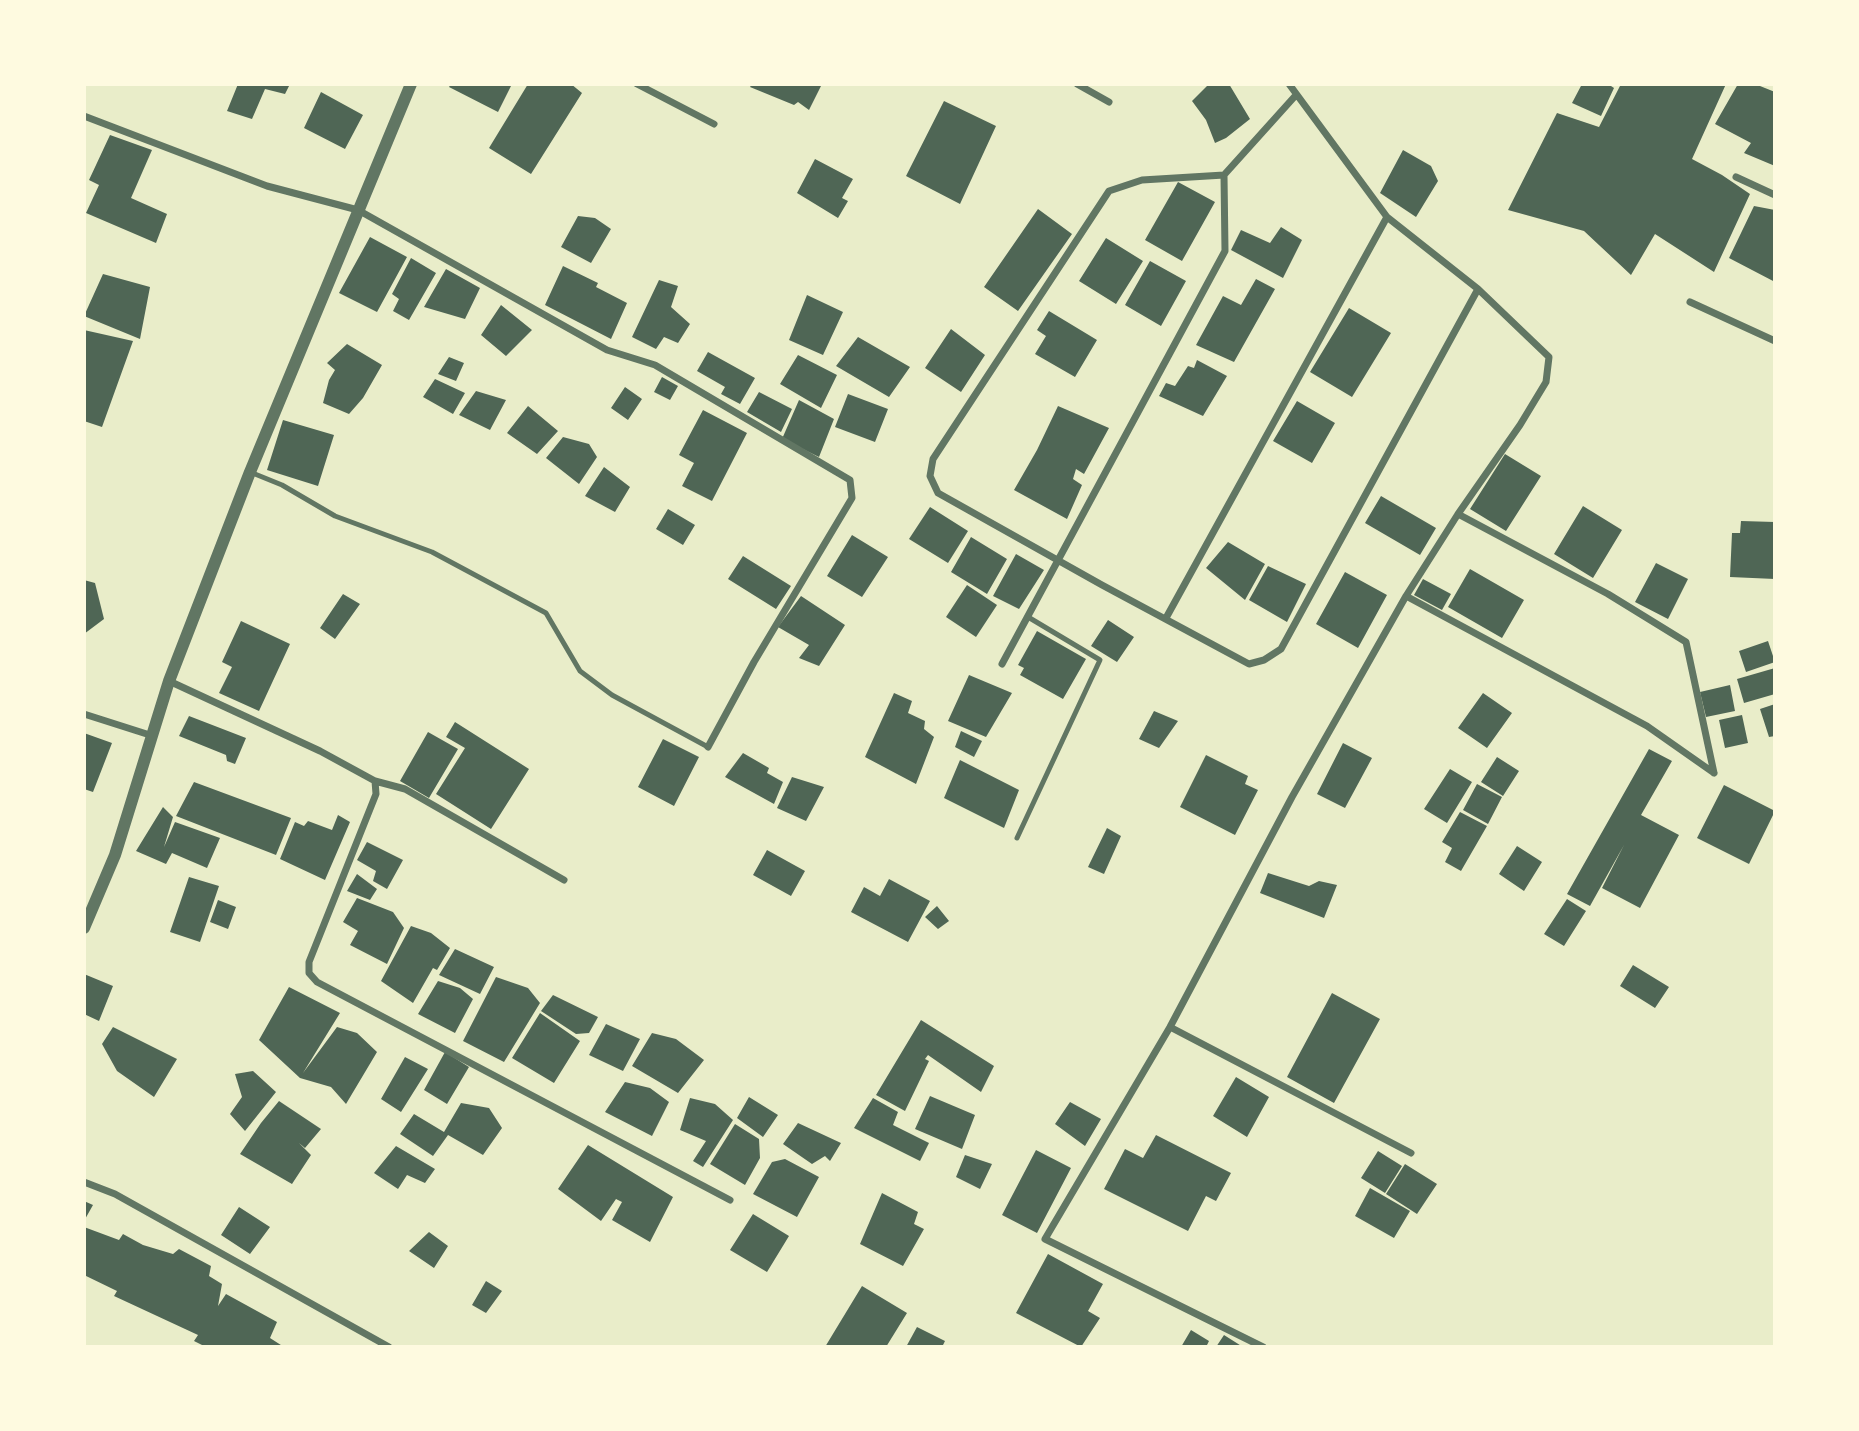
<!DOCTYPE html>
<html>
<head>
<meta charset="utf-8">
<style>
  body { margin:0 }
  #map { position:relative; width:1859px; height:1431px; overflow:hidden; background:#e9edc9; font-family:"Fira Sans Condensed",sans-serif }
  canvas { display:block }
  .frame { position:absolute; inset:0; border:86px solid #fefae0; pointer-events:none }
</style>
</head>
<body>
<div id="map">
<canvas width="1859" height="1431"></canvas>
<div class="frame"></div>
</div>
<script>
const context = document.querySelector('canvas').getContext('2d');
context.lineJoin = 'round';
function paint(path, color) { context.fillStyle = color; context.fill(path, 'evenodd'); }
const toPath = rows => new Path2D(rows.map(r => 'M' + r).join(''));
function strokePath(path, color, width, dash) { context.strokeStyle = color; context.lineWidth = width; context.lineCap = dash ? 'butt' : 'round'; context.setLineDash(dash || []); context.stroke(path); }
const building = toPath([
  [238,84,290,84,285,94,265,89,252,119,227,111],
  [451,84,512,84,498,112,449,87],
  [528,84,571,84,582,93,531,174,489,148],
  [752,84,822,84,809,110,798,102,794,105,750,87],
  [1209,84,1229,84,1250,119,1226,138,1215,143,1206,120,1192,101],
  [1582,84,1608,84,1614,88,1601,116,1572,103],
  [1621,84,1726,84,1692,159,1722,175,1750,194,1714,272,1655,234,1631,275,1584,231,1508,210,1557,113,1599,127],
  [1738,84,1760,86,1775,92,1775,166,1744,153,1751,143,1715,124],
  [321,92,363,115,345,149,304,128],
  [944,101,996,126,960,204,906,176],
  [110,135,152,150,131,198,167,214,156,243,86,213,99,185,89,180],
  [1403,150,1431,166,1438,181,1416,217,1380,193],
  [815,159,853,179,842,198,848,201,838,218,797,193],
  [1178,182,1215,202,1182,261,1145,240],
  [1754,206,1775,210,1775,282,1729,258],
  [1038,209,1072,234,1018,311,984,287],
  [578,216,595,218,611,229,591,263,561,247],
  [1281,227,1302,240,1283,278,1231,250,1241,230,1270,243],
  [370,237,407,257,377,312,339,293],
  [1106,238,1143,261,1116,304,1079,281],
  [411,258,436,273,409,320,393,311,399,299,392,294],
  [1150,261,1186,281,1161,326,1125,305],
  [563,266,598,283,596,287,627,303,611,339,545,305],
  [446,269,480,288,465,319,424,307],
  [103,274,150,287,140,339,84,316],
  [1256,279,1275,289,1234,362,1196,345,1223,296,1241,305],
  [659,280,678,286,671,307,690,324,678,343,664,337,656,349,632,337],
  [807,295,843,312,823,355,789,340],
  [501,305,532,330,506,356,481,335],
  [1349,308,1391,333,1352,397,1310,372],
  [1049,311,1097,340,1075,377,1035,354,1046,336,1037,330],
  [951,329,985,355,961,392,925,368],
  [84,330,133,341,102,427,84,421],
  [858,337,910,367,889,397,836,366],
  [347,344,382,365,363,398,349,414,323,403,329,380,335,370,327,363],
  [708,352,755,378,740,404,721,394,725,387,697,371],
  [798,355,837,375,821,408,780,384],
  [449,357,464,363,456,381,438,374],
  [1197,360,1227,376,1203,416,1159,396,1166,383,1175,386,1188,366,1194,368],
  [662,377,678,386,670,400,654,392],
  [435,379,465,393,453,414,423,397],
  [625,387,642,399,628,420,611,408],
  [476,391,506,400,490,430,459,415],
  [759,392,792,409,781,432,747,412],
  [848,394,888,409,875,442,835,427],
  [799,400,834,419,819,457,782,439],
  [1297,401,1335,423,1312,463,1273,441],
  [528,406,558,431,537,454,507,433],
  [1058,406,1109,428,1084,474,1076,469,1073,479,1082,485,1067,519,1014,490,1037,450],
  [703,410,747,433,712,501,682,486,694,463,679,455],
  [283,420,334,435,318,486,267,470],
  [563,437,589,444,597,457,579,484,546,458],
  [1505,454,1541,476,1506,531,1470,509],
  [604,467,630,487,615,512,585,496],
  [1381,496,1436,528,1420,555,1365,523],
  [1583,506,1622,530,1593,578,1554,554],
  [930,507,968,531,948,563,909,539],
  [668,509,695,525,683,545,656,529],
  [1741,521,1775,522,1775,579,1730,577,1732,533,1740,533],
  [852,535,888,557,862,597,827,576],
  [971,537,1007,559,987,594,951,572],
  [1228,542,1265,564,1245,600,1206,568],
  [1016,554,1044,570,1019,609,993,596],
  [743,556,791,586,776,609,728,579],
  [1656,563,1688,579,1668,619,1635,602],
  [1268,566,1306,584,1287,622,1249,600],
  [1470,569,1524,600,1502,638,1448,607],
  [1345,572,1387,595,1358,648,1316,624],
  [1423,579,1451,594,1442,610,1414,595],
  [84,580,95,583,104,619,84,634],
  [967,585,997,605,976,637,946,617],
  [343,594,360,604,335,639,320,628],
  [801,596,845,625,819,666,799,658,809,645,778,627],
  [1108,620,1134,637,1117,662,1091,646],
  [241,621,290,644,259,711,219,693,232,667,222,662],
  [1037,631,1086,659,1063,699,1020,675,1024,668,1018,665],
  [1768,641,1775,662,1746,672,1739,651],
  [1775,668,1775,694,1744,703,1737,679],
  [969,675,1012,693,986,737,948,721],
  [1730,685,1735,711,1706,717,1700,692],
  [894,693,912,701,908,713,925,721,924,729,934,737,916,784,865,757],
  [1483,693,1512,713,1487,748,1458,728],
  [1775,704,1775,736,1769,737,1760,709],
  [1154,711,1178,721,1159,748,1139,739],
  [1742,715,1748,743,1725,748,1719,720],
  [189,716,246,738,235,764,227,761,226,755,179,736],
  [455,722,529,769,491,829,436,794,465,748,446,737],
  [961,731,982,741,974,757,955,747],
  [428,732,458,749,429,798,400,781],
  [84,733,112,743,93,792,84,789],
  [663,739,699,757,674,806,638,787],
  [1343,743,1372,758,1345,808,1317,794],
  [1649,749,1672,761,1641,815,1679,835,1640,908,1602,888,1624,845,1590,906,1567,894],
  [743,753,769,768,767,773,783,782,774,804,725,777],
  [1206,755,1248,776,1245,784,1258,790,1235,835,1180,807],
  [1497,757,1519,771,1503,796,1481,782],
  [960,760,1019,790,1004,828,944,798],
  [1450,769,1472,782,1447,823,1424,809],
  [792,777,824,787,806,821,777,808],
  [194,782,291,818,276,855,176,816],
  [1477,784,1502,797,1488,824,1463,810],
  [1724,785,1775,811,1749,864,1697,838],
  [163,807,173,817,164,847,175,822,220,838,207,868,172,853,166,864,136,851],
  [1460,812,1487,826,1461,871,1445,862,1452,848,1442,842],
  [338,815,350,822,325,880,280,859,295,822,304,826,308,821,332,830],
  [1107,828,1121,836,1104,874,1088,867],
  [367,842,403,860,387,889,373,881,376,871,357,860],
  [1517,846,1542,862,1524,891,1499,874],
  [767,850,805,871,791,896,753,875],
  [1268,873,1309,886,1319,881,1337,885,1324,918,1260,893],
  [357,874,377,889,370,900,347,891],
  [189,877,219,886,200,942,170,932],
  [889,879,930,901,908,942,851,912,864,887,880,896],
  [357,898,393,912,404,928,387,964,350,945,358,931,343,922],
  [1567,899,1586,911,1564,946,1544,934],
  [218,900,236,907,228,929,210,922],
  [937,906,949,921,938,929,925,917],
  [411,926,431,933,450,948,437,970,433,968,413,1003,381,981],
  [455,949,494,967,480,994,439,975],
  [1633,965,1669,987,1655,1008,1620,986],
  [84,974,113,986,99,1021,84,1014],
  [496,977,528,988,540,1003,504,1062,463,1041],
  [438,981,460,988,473,999,455,1033,418,1014],
  [289,987,340,1013,303,1073,337,1027,357,1033,377,1052,346,1104,331,1087,300,1078,259,1040],
  [1332,993,1380,1019,1334,1103,1287,1077],
  [553,995,598,1017,589,1033,576,1034,541,1011],
  [540,1013,580,1041,554,1083,512,1058],
  [921,1020,994,1066,981,1092,928,1055,925,1059,929,1061,905,1111,876,1095],
  [606,1024,640,1039,623,1071,589,1055],
  [113,1027,177,1059,154,1097,117,1071,102,1044],
  [652,1033,676,1039,704,1060,678,1093,632,1066],
  [445,1052,469,1067,447,1104,424,1090],
  [405,1057,428,1069,401,1112,381,1099],
  [253,1071,276,1092,245,1131,230,1114,242,1097,235,1074],
  [1236,1077,1269,1097,1247,1137,1213,1116],
  [625,1082,650,1088,669,1102,652,1136,605,1112],
  [930,1096,975,1115,962,1149,915,1129],
  [749,1097,778,1115,763,1137,737,1118],
  [690,1098,715,1104,733,1120,703,1167,693,1161,706,1141,680,1130],
  [873,1098,898,1112,893,1125,929,1143,920,1161,854,1128],
  [279,1101,321,1129,305,1148,299,1143,311,1155,292,1184,240,1154,261,1123],
  [1070,1102,1101,1119,1085,1146,1055,1124],
  [461,1103,489,1108,502,1128,483,1155,448,1135,433,1156,400,1134,414,1114,444,1132],
  [798,1123,841,1143,830,1161,825,1156,812,1164,783,1144],
  [735,1124,759,1139,760,1158,745,1185,710,1164],
  [1156,1135,1231,1173,1216,1201,1206,1196,1188,1231,1104,1189,1125,1149,1143,1158],
  [588,1145,673,1197,650,1242,612,1220,622,1202,616,1199,601,1221,558,1189],
  [396,1146,435,1169,425,1183,407,1175,398,1189,374,1173],
  [1036,1150,1071,1168,1037,1233,1002,1215],
  [1378,1151,1402,1166,1385,1193,1361,1178],
  [965,1155,992,1164,980,1189,956,1177],
  [785,1159,819,1177,797,1217,753,1194,772,1162],
  [1405,1164,1437,1184,1417,1214,1386,1194],
  [1370,1188,1410,1211,1394,1238,1355,1216],
  [882,1193,918,1212,914,1224,924,1229,903,1266,860,1244],
  [84,1201,93,1205,84,1221],
  [239,1207,270,1227,250,1254,221,1235],
  [753,1214,789,1236,767,1272,730,1250],
  [84,1227,119,1240,123,1234,143,1245,173,1254,179,1249,211,1266,209,1276,222,1284,218,1306,226,1294,277,1322,270,1338,284,1347,206,1347,194,1341,198,1335,114,1296,117,1291,84,1275],
  [429,1232,448,1246,434,1268,409,1251],
  [1048,1254,1103,1284,1088,1311,1100,1318,1081,1347,1016,1313],
  [486,1281,502,1291,486,1313,472,1305],
  [862,1286,907,1313,886,1347,825,1347],
  [917,1327,945,1341,942,1347,906,1347],
  [1191,1330,1209,1341,1206,1347,1181,1347],
  [1224,1335,1243,1347,1216,1347]
]);
const service = toPath([
  [250,472,282,485,335,516,432,552,546,613,580,671,612,695,708,747],
  [1017,838,1100,660,1028,617]
]);
const minor = toPath([
  [637,84,714,124],
  [1077,84,1109,102],
  [84,116,267,186,358,210,607,350,655,365,850,480,852,498,754,662,708,747],
  [1224,175,1142,180,1109,191,933,459,930,476,938,493,1102,585,1249,664,1264,660,1281,649,1478,289],
  [1736,177,1775,195],
  [1690,302,1775,341],
  [1458,514,1608,594,1686,642,1714,773],
  [1406,596,1647,726,1714,773],
  [1166,618,1387,217],
  [1002,664,1225,251,1224,175,1296,95],
  [169,681,320,751,375,781,405,789,564,880],
  [84,714,153,736],
  [375,781,376,794,309,962,309,973,317,982,730,1200],
  [1170,1027,1411,1153],
  [84,1182,115,1194,389,1347],
  [1263,1347,1045,1239,1170,1027,1292,797,1406,596,1458,514,1520,425,1546,382,1549,357,1478,289,1387,217,1289,84]
]);
const tertiary = toPath([
  [84,928,115,855,169,681,250,472,411,84]
]);
paint(building, '#4f6655');
strokePath(service, '#617663', 5);
strokePath(minor, '#617663', 7);
strokePath(tertiary, '#617663', 12);
</script>
</body>
</html>
